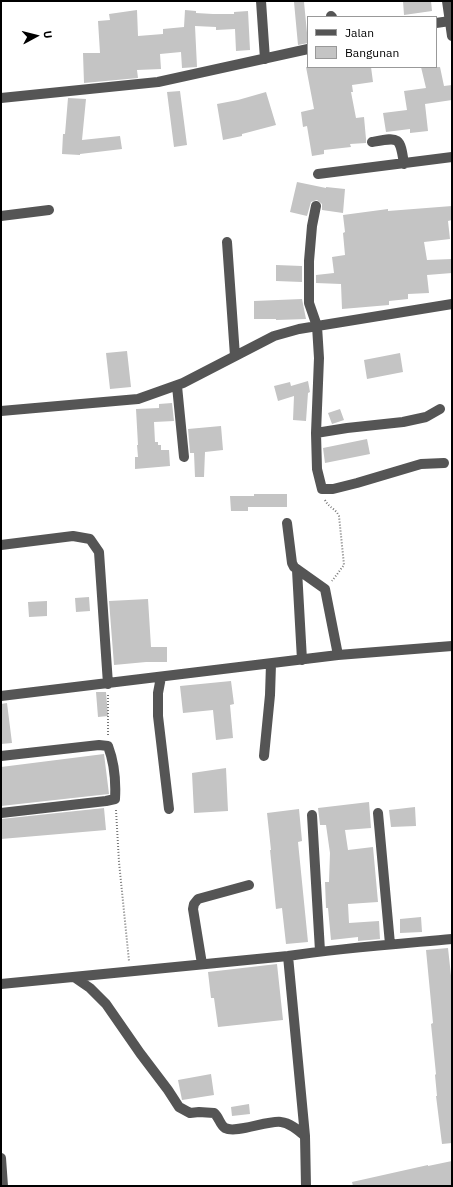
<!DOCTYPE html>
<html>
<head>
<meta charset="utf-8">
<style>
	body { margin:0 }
	#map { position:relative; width:453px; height:1187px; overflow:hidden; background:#fff; font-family:"IBM Plex Sans",sans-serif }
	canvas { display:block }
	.frame { position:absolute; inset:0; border:2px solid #000; pointer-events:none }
	.legend { position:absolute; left:307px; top:16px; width:130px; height:52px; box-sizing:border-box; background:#fff; border:1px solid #999; margin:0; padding:5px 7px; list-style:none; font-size:12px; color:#000 }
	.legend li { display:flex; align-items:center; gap:8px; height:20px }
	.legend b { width:20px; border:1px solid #999 }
	.north { position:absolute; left:16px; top:16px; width:40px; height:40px; -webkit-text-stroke:3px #fff; paint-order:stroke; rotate:83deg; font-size:11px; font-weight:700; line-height:16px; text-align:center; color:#000 }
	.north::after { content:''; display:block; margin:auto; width:14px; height:18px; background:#000; clip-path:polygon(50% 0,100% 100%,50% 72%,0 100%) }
</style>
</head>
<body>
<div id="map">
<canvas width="453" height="1187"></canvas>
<div class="frame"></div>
<ul class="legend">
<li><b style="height:5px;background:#555"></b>Jalan</li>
<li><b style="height:11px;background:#c4c4c4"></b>Bangunan</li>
</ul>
<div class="north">U</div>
</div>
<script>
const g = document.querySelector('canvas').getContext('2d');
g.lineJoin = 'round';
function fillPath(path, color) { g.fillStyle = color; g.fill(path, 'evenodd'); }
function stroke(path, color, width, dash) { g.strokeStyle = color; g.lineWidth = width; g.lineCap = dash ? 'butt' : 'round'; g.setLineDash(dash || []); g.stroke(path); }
const building = new Path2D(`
	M 403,1 L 431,1 L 432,11 L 404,15 Z
	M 294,2 L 304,2 L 308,43 L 298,45 Z
	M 137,10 L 138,36 L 163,34 L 163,29 L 184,27 L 185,10 L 196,11 L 196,13 L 213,14 L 234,14 L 234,12 L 248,11 L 250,50 L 236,51 L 235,29 L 216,30 L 216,27 L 195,26 L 197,67 L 182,68 L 181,52 L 160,54 L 161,69 L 137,70 L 138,78 L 84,83 L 83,53 L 100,53 L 98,21 L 110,20 L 109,14 Z
	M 306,67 L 371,67 L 373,82 L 352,85 L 353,92 L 351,92 L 356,118 L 364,117 L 366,139 L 366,143 L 350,144 L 351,147 L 324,150 L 324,154 L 312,156 L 307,126 L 303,127 L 301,112 L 314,109 Z
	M 421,67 L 440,67 L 444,86 L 452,85 L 452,100 L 425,104 L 428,131 L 410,133 L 410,129 L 386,132 L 383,113 L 407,110 L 404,91 L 426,88 Z
	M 180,91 L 187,145 L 174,147 L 167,92 Z
	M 266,92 L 276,125 L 242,134 L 242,136 L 223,140 L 217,104 L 238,100 Z
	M 68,98 L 86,99 L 82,140 L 120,136 L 122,149 L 80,154 L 80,155 L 62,154 L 63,134 L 65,134 Z
	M 297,182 L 326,188 L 326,187 L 345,189 L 343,213 L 322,210 L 322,204 L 317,200 L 311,202 L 307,216 L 290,212 Z
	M 452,206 L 452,220 L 448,221 L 450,239 L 424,242 L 427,260 L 452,259 L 452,273 L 427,275 L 429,293 L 408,294 L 408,299 L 389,301 L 389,305 L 342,309 L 341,284 L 316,283 L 316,275 L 334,273 L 332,257 L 345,255 L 343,233 L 345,232 L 343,215 L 388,209 L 388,211 Z
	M 276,265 L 302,266 L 302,282 L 276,281 Z
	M 302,299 L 306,319 L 276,320 L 276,319 L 254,319 L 254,301 Z
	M 127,351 L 131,387 L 110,389 L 106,353 Z
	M 400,353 L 403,372 L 367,379 L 364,360 Z
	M 308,381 L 310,392 L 308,393 L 306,421 L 293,420 L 294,396 L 278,401 L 274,386 L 290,382 L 291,386 Z
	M 172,403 L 174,421 L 154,422 L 155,442 L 158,442 L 158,445 L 161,445 L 161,450 L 169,450 L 170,466 L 135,469 L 135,457 L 138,457 L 137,445 L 138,445 L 136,409 L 159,408 L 159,404 Z
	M 340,409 L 344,420 L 332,424 L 328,413 Z
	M 221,426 L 223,450 L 205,452 L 204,477 L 195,477 L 194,453 L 190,453 L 188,429 Z
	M 367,439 L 370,454 L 325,463 L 323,448 Z
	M 254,494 L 287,494 L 287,507 L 248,507 L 248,511 L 231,511 L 230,496 L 254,496 Z
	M 89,597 L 90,611 L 76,612 L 75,598 Z
	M 148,599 L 151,647 L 167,647 L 167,662 L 146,662 L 114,665 L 109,601 Z
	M 47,601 L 47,616 L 29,617 L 28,602 Z
	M 231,681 L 234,704 L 230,705 L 233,738 L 216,740 L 213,710 L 183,713 L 180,686 Z
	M 96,692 L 106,692 L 108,716 L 98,717 Z
	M 7,703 L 12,743 L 1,744 L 1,704 Z
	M 104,754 L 109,794 L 1,806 L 1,767 Z
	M 226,768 L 228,811 L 194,813 L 192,773 Z
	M 369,802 L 371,828 L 345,830 L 348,850 L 373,847 L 378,902 L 348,904 L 349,923 L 379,921 L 380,939 L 358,941 L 358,937 L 331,940 L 328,908 L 326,908 L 325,882 L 329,882 L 330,853 L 326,825 L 320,825 L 318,808 Z
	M 415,807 L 416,826 L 391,827 L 389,810 Z
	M 104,808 L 106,830 L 1,839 L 1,819 Z
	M 299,809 L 302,841 L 298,842 L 308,942 L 286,944 L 282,908 L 276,909 L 270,850 L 271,850 L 267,813 Z
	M 421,917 L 422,932 L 400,933 L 400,919 Z
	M 448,948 L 452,985 L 452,1143 L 442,1144 L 436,1096 L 437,1096 L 435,1075 L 436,1074 L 431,1024 L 433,1023 L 426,950 Z
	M 277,964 L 283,1020 L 218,1027 L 214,998 L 211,998 L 208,972 Z
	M 211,1074 L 214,1095 L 182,1100 L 178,1080 Z
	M 249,1104 L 250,1114 L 232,1116 L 231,1107 Z
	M 452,1161 L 452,1186 L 353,1186 L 352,1182 L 428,1165 L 428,1166 Z`);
const path = new Path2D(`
	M 325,500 C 328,507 336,509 339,516 L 344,565 L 332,581
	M 108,695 L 108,735
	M 116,810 L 119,862 L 129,961`);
const minor = new Path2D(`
	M 261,1 L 265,59
	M 447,1 L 452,36
	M 331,16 L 332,17
	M 436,23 L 450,21
	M 1,98 L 158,82 L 308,49
	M 372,142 C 399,137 400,136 404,164
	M 318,174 L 452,157
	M 316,206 L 312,226 L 309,261 L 309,303 L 317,326 L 319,358 L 316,433 L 317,469 L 322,489 L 333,489 L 357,483 L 421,464 L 444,463
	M 1,216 L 49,210
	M 227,242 L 235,356
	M 177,386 L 184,457
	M 1,411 L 138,399 L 183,383 L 274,336 L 299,329 L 452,304
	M 316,433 L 347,428 L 403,422 L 426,417 L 440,409
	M 287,523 L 292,563 L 294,567 L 325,589 L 338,655
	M 1,545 L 73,536 L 90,539 L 99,552 L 108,684
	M 297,570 L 302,660
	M 161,677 L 158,693 L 158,716 L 169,809
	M 1,696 L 338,655 L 452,646
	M 1,756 L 99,745 L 108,746 C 114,762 116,782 115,799 L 106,801 L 1,813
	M 264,756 L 270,695 L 271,664
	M 378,813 L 390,944
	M 312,815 L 320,951
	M 288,956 L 305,1136 L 306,1186
	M 202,964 L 193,909 L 194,904 L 198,899 L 249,885
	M 74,977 L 90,988 L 106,1004 L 140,1053 L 168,1090 L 179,1107 L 190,1113 L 199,1112 L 214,1113 C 219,1117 220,1125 225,1128 C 236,1134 268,1120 281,1122 C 290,1123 298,1130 305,1136
	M 1,984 L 288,956 C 342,948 397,944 452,939
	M 1,1158 L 3,1186`);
fillPath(building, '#c4c4c4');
stroke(path, '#777', 2, [1, 2]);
stroke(minor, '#555', 10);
</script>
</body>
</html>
